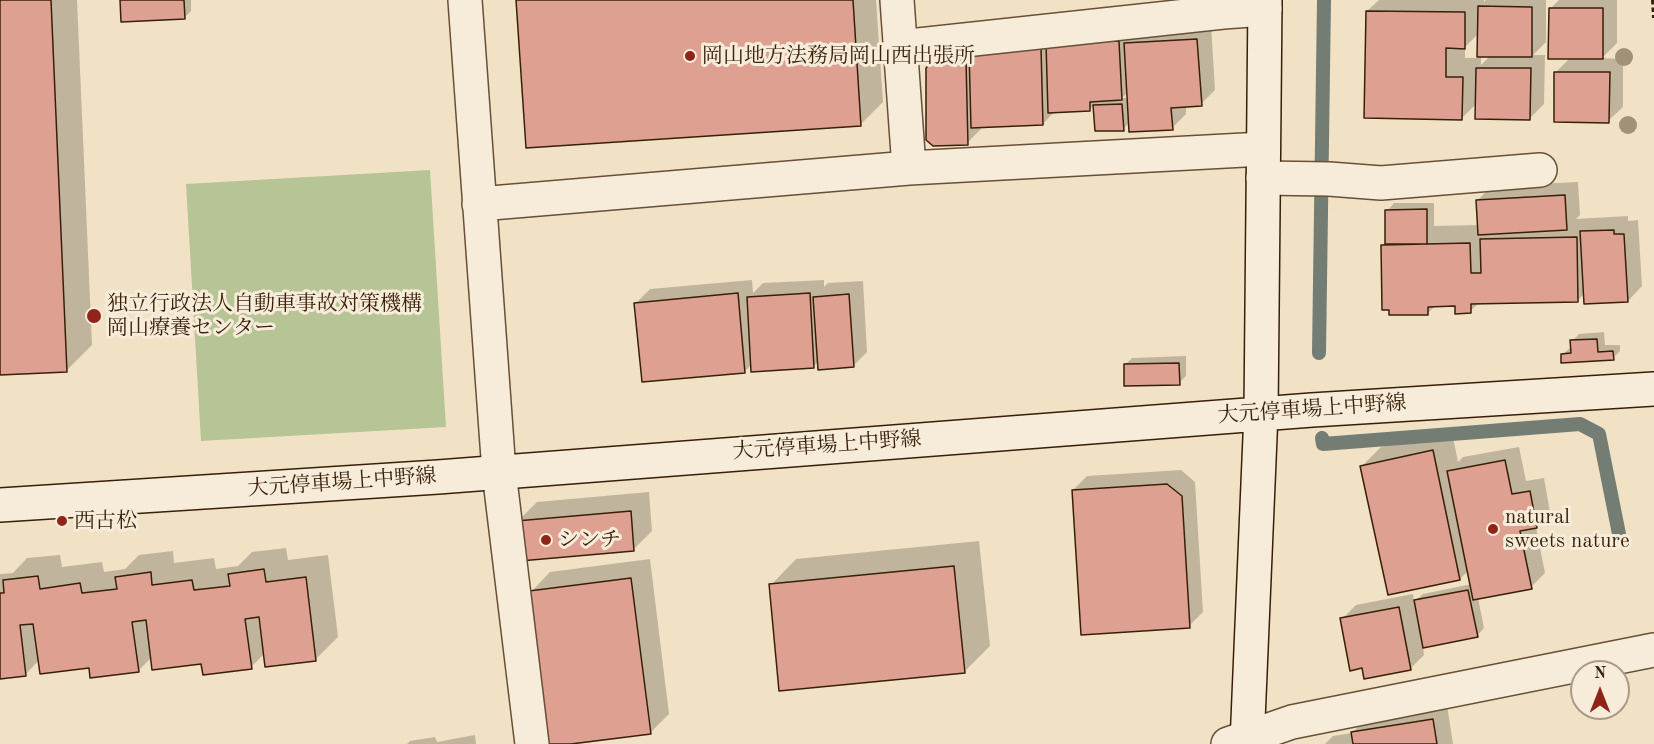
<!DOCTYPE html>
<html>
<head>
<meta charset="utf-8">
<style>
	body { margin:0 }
	#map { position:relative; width:1654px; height:744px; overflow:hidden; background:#f1e2c5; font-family:"Old Standard TT",serif }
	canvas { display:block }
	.north { position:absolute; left:1570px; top:660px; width:60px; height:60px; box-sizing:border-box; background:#f6ecd9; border:2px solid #aa9a85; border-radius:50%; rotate:0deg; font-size:16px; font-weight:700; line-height:24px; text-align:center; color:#381f08 }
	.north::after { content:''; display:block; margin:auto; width:21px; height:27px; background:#8f2418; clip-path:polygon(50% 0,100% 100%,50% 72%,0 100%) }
</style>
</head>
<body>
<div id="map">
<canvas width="1654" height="744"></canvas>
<div class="north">N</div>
</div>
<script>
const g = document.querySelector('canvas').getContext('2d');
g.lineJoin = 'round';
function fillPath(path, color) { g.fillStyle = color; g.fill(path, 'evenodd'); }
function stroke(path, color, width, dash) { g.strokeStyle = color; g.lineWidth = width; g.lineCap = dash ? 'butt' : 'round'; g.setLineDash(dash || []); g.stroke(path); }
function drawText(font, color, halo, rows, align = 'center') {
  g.font = font + ' "Old Standard TT","Noto Serif JP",serif'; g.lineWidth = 6; g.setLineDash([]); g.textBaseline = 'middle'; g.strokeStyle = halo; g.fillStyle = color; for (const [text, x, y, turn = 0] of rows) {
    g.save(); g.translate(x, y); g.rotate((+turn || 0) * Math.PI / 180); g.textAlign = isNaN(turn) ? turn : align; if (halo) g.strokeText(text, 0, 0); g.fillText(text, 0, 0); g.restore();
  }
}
const green = new Path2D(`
	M 430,170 L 446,427 L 201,441 L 186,184 Z`);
const shadow = new Path2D(`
	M 0,0 L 77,0 L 92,345 L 66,371 L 0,374 Z
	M 122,0 L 191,0 L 191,11 L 184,18 Z
	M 518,0 L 876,0 L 883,102 L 860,125 Z
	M 1379,0 L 1484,0 L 1484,2 L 1486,0 L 1546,0 L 1546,42 L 1533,55 L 1545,55 L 1544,104 L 1530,118 L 1477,103 L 1462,118 L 1367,11 ZM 1479,33 L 1479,58 L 1465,58 L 1465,47 ZM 1481,56 L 1490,56 L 1481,65 Z
	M 1559,0 L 1617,0 L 1617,43 L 1602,58 L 1623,59 L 1623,107 L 1608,121 L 1556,72 L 1570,58 L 1550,9 Z
	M 1211,25 L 1215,90 L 1201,104 L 1186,106 L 1186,114 L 1172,128 L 1130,122 L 1123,129 L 1096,130 L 1095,104 L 1089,110 L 1055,111 L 1043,124 L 981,126 L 981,129 L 967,143 L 934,62 L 948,47 ZM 1048,46 L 1048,49 L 983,51 ZM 1128,92 L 1129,98 L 1122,98 Z
	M 1578,182 L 1580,215 L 1576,219 L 1628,216 L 1628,221 L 1638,220 L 1642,286 L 1628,301 L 1585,293 L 1577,301 L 1479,303 L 1470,311 L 1456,304 L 1436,305 L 1428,313 L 1382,246 L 1387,241 L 1387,211 L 1394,203 L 1434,203 L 1434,226 L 1479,225 L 1477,201 L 1491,186 Z
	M 752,280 L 753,293 L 763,283 L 824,280 L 824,287 L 828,283 L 863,281 L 867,352 L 853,366 L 819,361 L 813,367 L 752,364 L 745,371 L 636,303 L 650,289 Z
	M 1604,332 L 1605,345 L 1620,345 L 1620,351 L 1613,358 L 1562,355 L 1570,348 L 1572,347 L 1572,341 L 1579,334 Z
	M 1186,356 L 1186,376 L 1179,383 L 1125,365 L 1132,358 Z
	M 1452,432 L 1458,462 L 1463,457 L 1519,447 L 1526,481 L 1544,478 L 1550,512 L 1536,527 L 1545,573 L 1531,587 L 1478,598 L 1484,628 L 1477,636 L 1423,646 L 1424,655 L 1410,669 L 1364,666 L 1342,619 L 1356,605 L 1413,594 L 1414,602 L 1423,594 L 1472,584 L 1469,570 L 1460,579 L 1362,466 L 1381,447 Z
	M 1181,470 L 1195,482 L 1203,612 L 1189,626 L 1073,490 L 1087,476 Z
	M 649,492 L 652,531 L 633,550 L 518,521 L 537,502 Z
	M 979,541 L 990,646 L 965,671 L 771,585 L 796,559 Z
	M 286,548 L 288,560 L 328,555 L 338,637 L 315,660 L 265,653 L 251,667 L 152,657 L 138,671 L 39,660 L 26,674 L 0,678 L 0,574 L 13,573 L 27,558 L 60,555 L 62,567 L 102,562 L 104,572 L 125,569 L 139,555 L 173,551 L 174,563 L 214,558 L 216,569 L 238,566 L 252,552 Z
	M 650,559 L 669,714 L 650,733 L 549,744 L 531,592 L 550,572 Z
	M 1447,705 L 1453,744 L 1325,744 L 1333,736 L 1352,733 L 1367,718 Z
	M 475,735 L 476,744 L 407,744 L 410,741 L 435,737 L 437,742 Z`);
const stream = new Path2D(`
	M 1319,353 L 1324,0
	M 1322,438 L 1323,444 L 1580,424 L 1599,434 L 1619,534`);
const building = new Path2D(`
	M 0,0 L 51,0 L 67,372 L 0,375 Z
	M 120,0 L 184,0 L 185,19 L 121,22 Z
	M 516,0 L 853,0 L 861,126 L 526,148 Z
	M 1478,6 L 1532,7 L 1532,57 L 1477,57 Z
	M 1549,8 L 1603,8 L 1603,59 L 1548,59 Z
	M 1366,11 L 1465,12 L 1465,49 L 1446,48 L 1446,77 L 1463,77 L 1462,120 L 1364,118 Z
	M 1197,39 L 1202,106 L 1171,108 L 1173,130 L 1129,132 L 1124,43 Z
	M 1119,41 L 1122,100 L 1090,102 L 1090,111 L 1048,113 L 1046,43 Z
	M 1041,47 L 1043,125 L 971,128 L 969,50 Z
	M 966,60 L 968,145 L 933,146 L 926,140 L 926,68 L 933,61 Z
	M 1476,68 L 1531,68 L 1530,120 L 1475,119 Z
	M 1554,72 L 1610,72 L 1609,123 L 1554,122 Z
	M 1122,104 L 1124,131 L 1095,131 L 1093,105 Z
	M 1565,195 L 1567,230 L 1478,235 L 1476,200 Z
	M 1427,209 L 1427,244 L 1385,244 L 1385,210 Z
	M 1614,230 L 1614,234 L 1624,234 L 1628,302 L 1584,304 L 1580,231 Z
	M 1577,237 L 1578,302 L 1471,304 L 1471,313 L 1455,314 L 1455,306 L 1428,307 L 1428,315 L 1389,315 L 1389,310 L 1382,310 L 1381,245 L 1470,243 L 1471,273 L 1481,273 L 1480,239 Z
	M 738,293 L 745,373 L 642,382 L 634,303 Z
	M 810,293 L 814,368 L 751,372 L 747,297 Z
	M 849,294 L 854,367 L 818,370 L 813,297 Z
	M 1597,339 L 1598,352 L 1613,351 L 1614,360 L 1561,363 L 1561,354 L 1571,353 L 1570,340 Z
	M 1179,363 L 1180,385 L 1124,386 L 1124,364 Z
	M 1433,450 L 1460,580 L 1388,595 L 1360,466 Z
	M 1505,460 L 1512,494 L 1530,491 L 1537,528 L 1520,531 L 1532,589 L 1473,600 L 1447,471 Z
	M 1167,484 L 1182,496 L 1190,628 L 1081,635 L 1072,490 Z
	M 631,511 L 634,551 L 520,561 L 516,521 Z
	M 954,566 L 965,673 L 779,691 L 769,584 Z
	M 264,569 L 266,582 L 306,577 L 316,661 L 265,667 L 259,617 L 245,619 L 252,669 L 203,675 L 201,664 L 152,670 L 146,620 L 132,622 L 139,672 L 90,678 L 89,668 L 40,674 L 33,624 L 20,625 L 26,676 L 0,679 L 0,593 L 4,593 L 3,580 L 38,576 L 40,589 L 80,583 L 82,593 L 117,589 L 115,577 L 151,572 L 152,585 L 192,580 L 194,590 L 230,586 L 228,574 Z
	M 631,578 L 651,734 L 571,744 L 548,744 L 529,591 Z
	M 1468,590 L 1478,637 L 1423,648 L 1414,600 Z
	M 1399,607 L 1411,670 L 1364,679 L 1362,668 L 1350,671 L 1340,618 Z
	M 1433,719 L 1437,744 L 1353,744 L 1351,732 Z`);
const path = new Path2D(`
	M 1653,0 L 1654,18`);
const street = new Path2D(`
	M 465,0 L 499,472 L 532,744
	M 897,0 L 909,168
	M 900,47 L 1223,12 L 1265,9
	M 1263,178 L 1329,179 L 1381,183 L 1540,170
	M 479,204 L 909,168 L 1263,149
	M 1228,744 L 1292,722 L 1654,650`);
const secondary = new Path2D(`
	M 0,505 L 438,477 L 1312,410 L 1654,389
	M 1247,744 L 1261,413 L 1265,0`);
const trees = [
	[1624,57],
	[1628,125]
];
const markers = [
	[690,56,6,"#8f2418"],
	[94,316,8,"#8f2418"],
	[62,521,6,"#8f2418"],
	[1493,529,6,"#8f2418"],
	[546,540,6,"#8f2418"]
];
const poiNames = [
	["岡山地方法務局岡山西出張所",702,56],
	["独立行政法人自動車事故対策機構",107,304],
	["岡山療養センター",107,328],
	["natural",1505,517],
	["sweets nature",1505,541],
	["西古松",74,521],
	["シンチ",558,540]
];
const streetNames = [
	["大元停車場上中野線",1312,410,-4],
	["大元停車場上中野線",827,446,-4],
	["大元停車場上中野線",342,483,-4]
];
fillPath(green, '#b7c496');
fillPath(shadow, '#0003');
stroke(stream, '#747d73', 14);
fillPath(building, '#dea091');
stroke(building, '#381f08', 1.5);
stroke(street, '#665037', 36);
stroke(secondary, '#381f08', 36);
stroke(path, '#381f08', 4, [4.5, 3]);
stroke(street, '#f6ecd9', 33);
stroke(secondary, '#f6ecd9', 33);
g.fillStyle = '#a09275';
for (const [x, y] of trees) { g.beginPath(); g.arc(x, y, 9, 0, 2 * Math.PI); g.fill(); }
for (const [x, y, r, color] of markers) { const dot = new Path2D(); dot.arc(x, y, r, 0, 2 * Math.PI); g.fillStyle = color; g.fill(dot); stroke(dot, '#f6ecd9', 2); }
drawText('21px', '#381f08', '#f6ecd9', poiNames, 'left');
drawText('21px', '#381f08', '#f6ecd9', streetNames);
</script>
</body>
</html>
